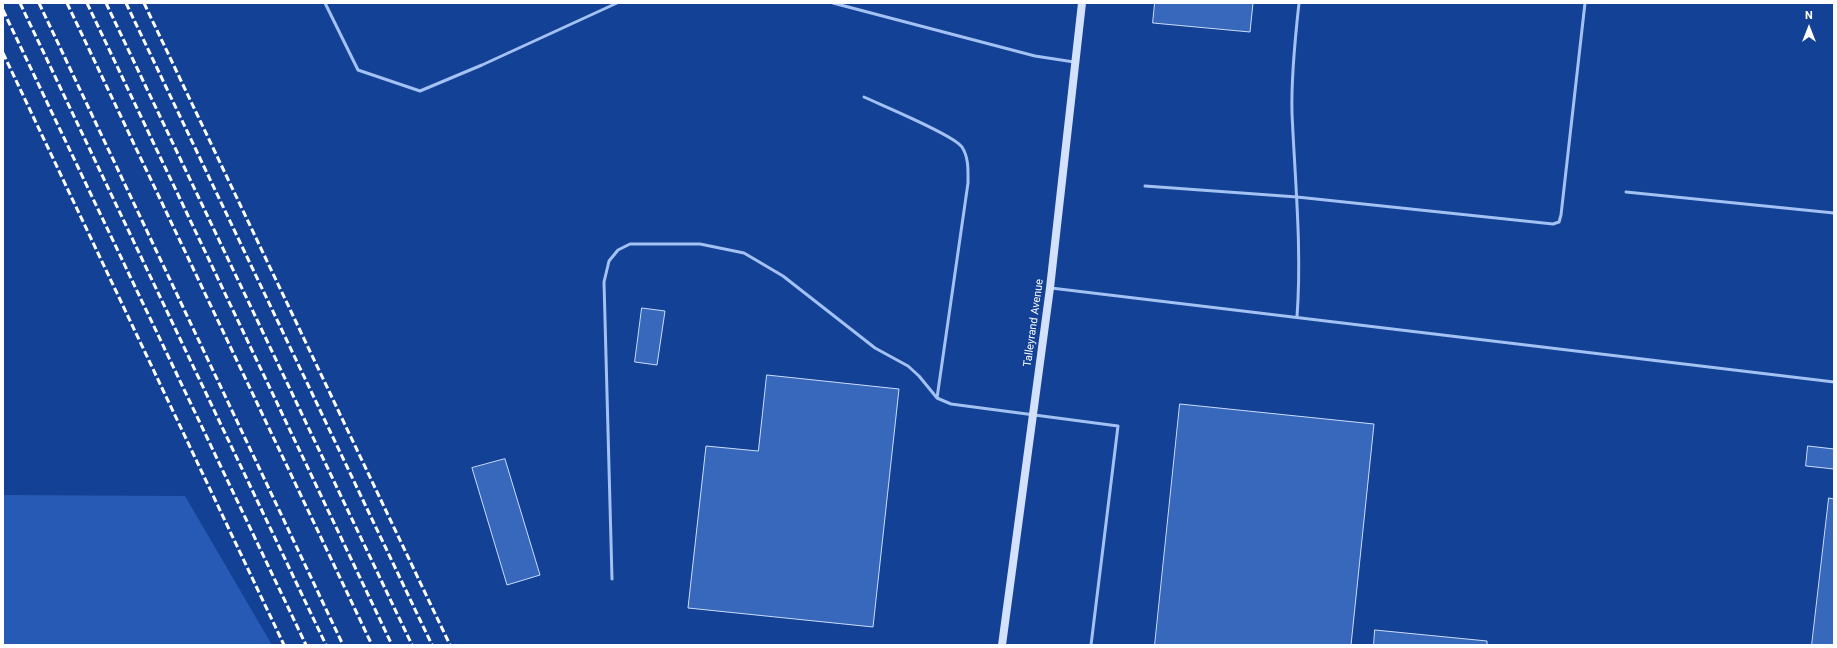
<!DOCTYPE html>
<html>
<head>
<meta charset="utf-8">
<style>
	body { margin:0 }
	#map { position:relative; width:1837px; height:648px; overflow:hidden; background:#134195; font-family:Roboto,sans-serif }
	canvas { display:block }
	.frame { position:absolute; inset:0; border:4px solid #fff; pointer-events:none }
	.north { position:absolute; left:1789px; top:8px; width:40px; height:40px; -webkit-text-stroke:3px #134195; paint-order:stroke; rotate:0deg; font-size:11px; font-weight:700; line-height:16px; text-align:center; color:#fff }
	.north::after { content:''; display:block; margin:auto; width:14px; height:18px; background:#fff; clip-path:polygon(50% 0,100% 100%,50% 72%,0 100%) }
</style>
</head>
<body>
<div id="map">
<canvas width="1837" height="648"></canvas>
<div class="frame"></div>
<div class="north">N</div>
</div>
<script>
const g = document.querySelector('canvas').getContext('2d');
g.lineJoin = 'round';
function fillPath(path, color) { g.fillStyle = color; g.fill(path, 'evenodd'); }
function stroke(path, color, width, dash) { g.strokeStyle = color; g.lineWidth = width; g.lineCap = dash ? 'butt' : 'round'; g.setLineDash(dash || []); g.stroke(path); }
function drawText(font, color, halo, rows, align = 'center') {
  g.font = font + ' Roboto,sans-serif'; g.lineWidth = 3.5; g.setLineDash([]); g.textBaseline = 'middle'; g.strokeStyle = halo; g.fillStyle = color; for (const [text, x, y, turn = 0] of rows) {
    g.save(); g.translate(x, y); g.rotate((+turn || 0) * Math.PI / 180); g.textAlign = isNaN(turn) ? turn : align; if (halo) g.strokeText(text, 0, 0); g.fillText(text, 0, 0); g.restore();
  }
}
const green = new Path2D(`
	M 3,495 L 185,496 L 272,645 L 3,645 Z`);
const building = new Path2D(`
	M 1155,3 L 1253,3 L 1250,32 L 1153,23 Z
	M 642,308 L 665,311 L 657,365 L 635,362 Z
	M 767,375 L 899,389 L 873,627 L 688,608 L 706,446 L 758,451 Z
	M 1180,404 L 1374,424 L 1351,645 L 1155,645 Z
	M 1808,446 L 1834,449 L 1834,469 L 1806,466 Z
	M 505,459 L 540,575 L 507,585 L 472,468 Z
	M 1829,498 L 1834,499 L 1834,645 L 1812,645 Z
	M 1375,630 L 1487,641 L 1487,645 L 1374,645 Z`);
const lane = new Path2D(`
	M 325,3 L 358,70 L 420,91 L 482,65 L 617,3
	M 833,3 L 1035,56 L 1074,62
	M 864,97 C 881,105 954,135 962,147 C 969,158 968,171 968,183 L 937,398
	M 1145,186 L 1297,197 L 1553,224 L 1559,222 L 1561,215 L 1585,3
	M 1626,192 L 1834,213
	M 1051,288 L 1834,382
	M 1297,317 C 1302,249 1295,181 1292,113 C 1291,77 1295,39 1299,3
	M 612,579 L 604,282 L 609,261 L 618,250 L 630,244 L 700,244 L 744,253 L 783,276 L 875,348 L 908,366 L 919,376 L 937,398 L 951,404 L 1118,426 L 1091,645`);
const secondary = new Path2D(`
	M 1002,645 L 1050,288 L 1082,3`);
const rail = new Path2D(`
	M 20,3 L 326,645
	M 39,3 L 343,645
	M 67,3 L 372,645
	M 87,3 L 392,645
	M 106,3 L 412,645
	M 126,3 L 432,645
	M 144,3 L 450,645
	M 3,10 L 306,645
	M 3,53 L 284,645`);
const streetNames = [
	["Talleyrand Avenue",1034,323,-82]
];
fillPath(green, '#265ab4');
fillPath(building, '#3768bc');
stroke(building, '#cbddfd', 1);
stroke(lane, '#a3c1f2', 3);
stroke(secondary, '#d3e1fc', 8);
stroke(rail, '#fff', 3, [7, 3]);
drawText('11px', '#fff', '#134195', streetNames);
</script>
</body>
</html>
